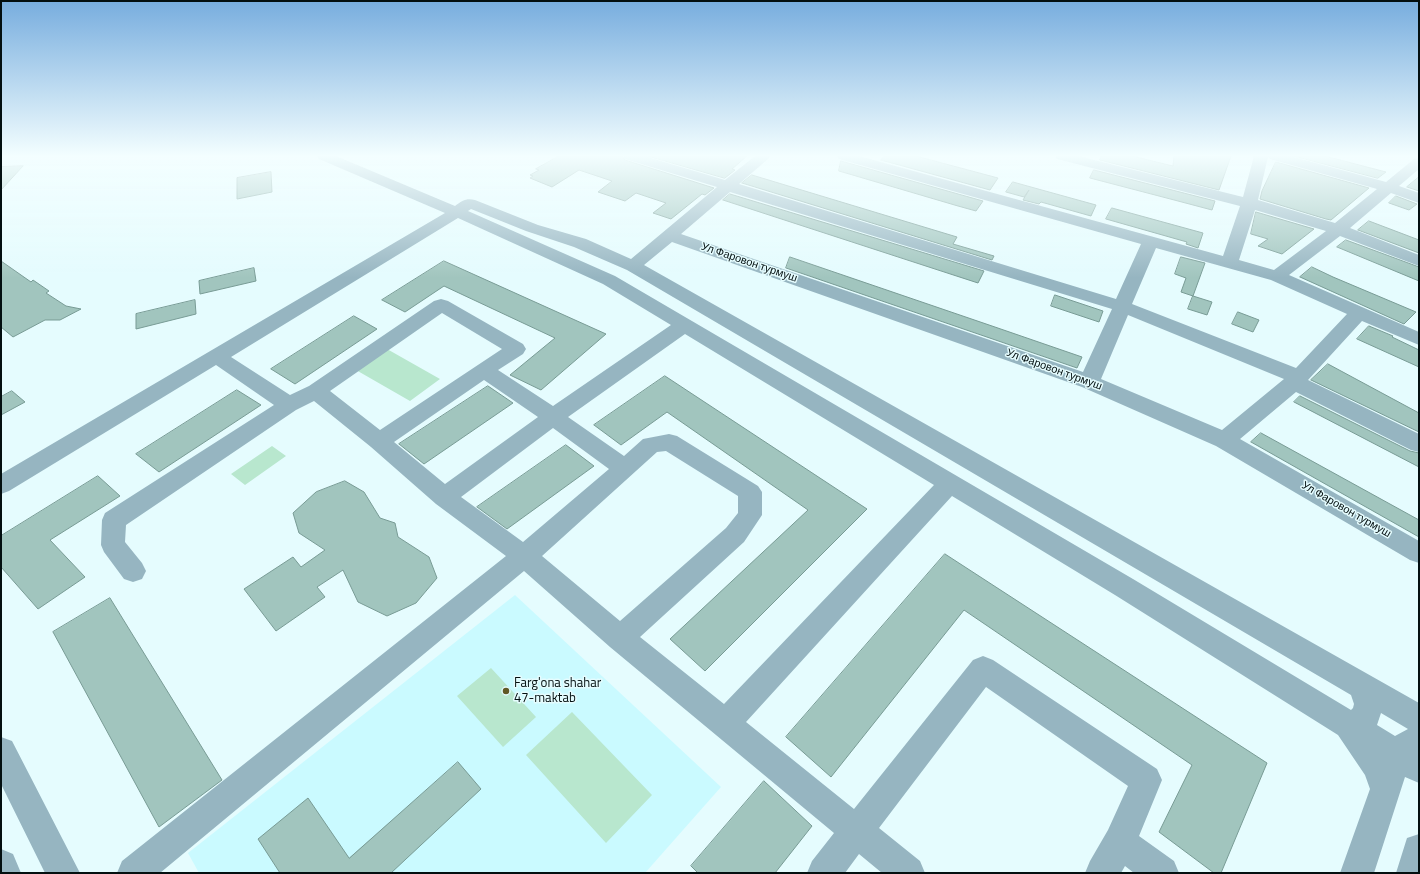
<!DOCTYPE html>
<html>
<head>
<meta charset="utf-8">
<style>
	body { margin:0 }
	#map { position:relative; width:1420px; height:874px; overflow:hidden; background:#e5fcfe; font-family:"Titillium Web",sans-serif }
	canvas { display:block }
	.frame { position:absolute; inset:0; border:2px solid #030f10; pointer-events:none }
</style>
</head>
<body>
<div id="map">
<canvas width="1420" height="874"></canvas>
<div class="frame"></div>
</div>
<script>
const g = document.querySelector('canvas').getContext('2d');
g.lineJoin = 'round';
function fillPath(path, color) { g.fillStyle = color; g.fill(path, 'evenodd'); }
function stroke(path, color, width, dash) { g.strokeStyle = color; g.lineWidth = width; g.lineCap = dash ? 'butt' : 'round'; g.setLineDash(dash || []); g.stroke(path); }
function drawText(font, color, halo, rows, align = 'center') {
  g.font = font + ' "Titillium Web",sans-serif'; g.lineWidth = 3; g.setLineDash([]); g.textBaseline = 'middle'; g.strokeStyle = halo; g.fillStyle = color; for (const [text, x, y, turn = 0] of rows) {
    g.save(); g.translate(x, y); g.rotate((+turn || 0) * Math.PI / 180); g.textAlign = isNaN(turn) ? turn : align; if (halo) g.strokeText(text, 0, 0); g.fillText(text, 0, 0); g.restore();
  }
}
const built = new Path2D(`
	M 515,595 L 721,787 L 645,873 L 199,873 L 188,853 Z`);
const green = new Path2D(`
	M 387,349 L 440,379 L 410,401 L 356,370 Z
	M 272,446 L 286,456 L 245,485 L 231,474 Z
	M 491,668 L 536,717 L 503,747 L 457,696 Z
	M 572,712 L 652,795 L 606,843 L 526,755 Z`);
const building = new Path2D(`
	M 559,156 L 622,156 L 625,160 L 714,188 L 705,195 L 702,194 L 671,219 L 653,213 L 666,203 L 636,193 L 625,201 L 598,192 L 612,181 L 579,170 L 552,187 L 530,178 L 533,176 L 530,175 L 539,170 L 536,169 Z
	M 648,156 L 747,156 L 732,169 L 735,170 L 725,178 Z
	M 885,156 L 916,156 L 998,178 L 990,190 L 881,160 Z
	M 1102,156 L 1132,156 L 1173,166 L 1174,156 L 1231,156 L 1219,190 L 1100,160 Z
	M 1294,156 L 1325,156 L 1386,172 L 1378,178 Z
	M 841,161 L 983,201 L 976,211 L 958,206 L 839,171 Z
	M 1276,162 L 1369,188 L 1331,220 L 1326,219 L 1260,199 L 1262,191 Z
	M 23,166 L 1,190 L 1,167 Z
	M 1094,170 L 1215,201 L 1212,210 L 1178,201 L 1090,178 Z
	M 271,172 L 272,192 L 237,199 L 237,178 Z
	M 752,175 L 957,237 L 953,244 L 994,256 L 992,260 L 742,183 Z
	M 1419,177 L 1419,191 L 1407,187 Z
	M 1013,182 L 1031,187 L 1096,205 L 1091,216 L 1041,202 L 1039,204 L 1023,200 L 1029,190 L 1024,197 L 1006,192 Z
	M 730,194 L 984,271 L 978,283 L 723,200 Z
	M 1396,196 L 1417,204 L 1409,210 L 1389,203 Z
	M 1112,208 L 1203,233 L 1198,248 L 1186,244 L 1187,242 L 1106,219 Z
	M 1256,212 L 1314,229 L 1282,254 L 1258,246 L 1268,239 L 1251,234 Z
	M 1369,221 L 1419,240 L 1419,253 L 1358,230 Z
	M 1346,240 L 1419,267 L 1419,281 L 1337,247 Z
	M 790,257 L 992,326 L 1082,357 L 1077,368 L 786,268 Z
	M 1181,257 L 1205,263 L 1193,296 L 1181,292 L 1186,278 L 1175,274 Z
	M 1,261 L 31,282 L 33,280 L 49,291 L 46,293 L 66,306 L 81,309 L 60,320 L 45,320 L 13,337 L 1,327 Z
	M 444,261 L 606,334 L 541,390 L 510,375 L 555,338 L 444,286 L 405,312 L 382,300 Z
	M 1312,267 L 1333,277 L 1416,312 L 1404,324 L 1300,277 Z
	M 254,268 L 256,281 L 200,294 L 199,281 Z
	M 1055,295 L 1103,311 L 1099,322 L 1051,306 Z
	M 1193,296 L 1212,302 L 1207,315 L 1188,309 Z
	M 195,300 L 196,314 L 136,329 L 136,314 Z
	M 1238,312 L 1259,320 L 1253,332 L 1232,324 Z
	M 354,316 L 377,329 L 295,384 L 271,369 Z
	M 1369,326 L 1393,336 L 1392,337 L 1419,350 L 1419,367 L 1357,339 Z
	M 1328,364 L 1419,413 L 1419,432 L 1311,380 Z
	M 665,376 L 867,509 L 705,671 L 670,639 L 808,510 L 667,412 L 621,445 L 594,425 Z
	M 488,386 L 513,403 L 424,464 L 399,444 Z
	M 237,390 L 261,405 L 159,472 L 136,454 Z
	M 12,391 L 25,402 L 1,415 L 1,397 Z
	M 1300,396 L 1410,451 L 1419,453 L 1419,467 L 1294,402 Z
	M 1261,433 L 1419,520 L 1419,537 L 1251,442 Z
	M 566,445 L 594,466 L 507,529 L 477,507 Z
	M 98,476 L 120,496 L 50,540 L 85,577 L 38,609 L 1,567 L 1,536 Z
	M 345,481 L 364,492 L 380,518 L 395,523 L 398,537 L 429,557 L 437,578 L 416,603 L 387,616 L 358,602 L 343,570 L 317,587 L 325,597 L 276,631 L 244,589 L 293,557 L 301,567 L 325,550 L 299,533 L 293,513 L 316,492 Z
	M 945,554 L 1267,763 L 1221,873 L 1214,873 L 1159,832 L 1192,765 L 964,610 L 831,777 L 786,737 Z
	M 110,598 L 222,780 L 159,827 L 53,632 Z
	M 458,762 L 481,789 L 391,873 L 280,873 L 258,839 L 308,798 L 349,858 Z
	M 764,781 L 812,826 L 775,873 L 698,873 L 691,866 Z`);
const minor = new Path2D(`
	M 317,156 L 336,156 L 455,206 C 462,201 466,198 475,200 L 538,225 L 586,239 L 631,259 L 717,187 L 625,159 L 623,156 L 644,156 L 725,180 L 755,156 L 770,156 L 768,159 L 739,184 L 1116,299 L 1141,244 L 839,159 L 837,156 L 859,156 L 1223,256 L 1240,206 L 1057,159 L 1055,156 L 1078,156 L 1243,197 L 1254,156 L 1290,156 L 1386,182 L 1414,159 L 1419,158 L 1419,169 L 1399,186 L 1419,193 L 1419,203 L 1391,193 L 1350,228 L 1419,255 L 1419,266 L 1340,236 L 1289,275 L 1419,332 L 1419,345 L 1362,321 L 1308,380 L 1419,434 L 1419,452 L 1411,450 L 1296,392 L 1240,439 L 1419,541 L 1419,563 L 1410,560 L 1216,446 L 1082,387 L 672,242 L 644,265 L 1419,703 L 1419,783 L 1405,777 L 1374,873 L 1340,873 L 1370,789 L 1365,775 L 1338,735 L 1115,595 L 952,496 L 746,722 L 854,809 L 973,660 L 983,656 L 993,660 L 1157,769 L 1162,780 L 1139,836 L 1174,861 L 1179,873 L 1134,873 L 1125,866 L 1121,873 L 1085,873 L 1090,861 L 1108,830 L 1128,786 L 986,687 L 879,828 L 920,861 L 925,873 L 882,873 L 859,854 L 845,873 L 807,873 L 812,861 L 834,833 L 610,647 L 524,571 L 160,873 L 117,873 L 122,861 L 506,556 L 436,504 L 371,447 L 314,401 L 296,410 L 126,525 L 125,542 L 142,563 L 146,571 L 142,579 L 133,582 L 124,579 L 104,552 L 101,545 L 102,520 L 105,513 L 274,405 L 216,365 L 9,491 L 1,494 L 1,474 L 445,213 L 319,159 ZM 1268,157 L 1270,159 L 1377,189 L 1335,223 L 1258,200 ZM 730,192 L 1112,309 L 1083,372 L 681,234 ZM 471,209 L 526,231 L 574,247 L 627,270 L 1351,695 L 1354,704 L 1353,708 L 1351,710 L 1133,579 L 615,276 L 468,211 ZM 1255,210 L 1326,231 L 1274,270 L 1239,260 ZM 458,218 L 603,284 L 671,325 L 553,406 L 498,370 L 523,354 L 526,349 L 523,344 L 448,301 L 441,299 L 434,301 L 309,386 L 290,395 L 231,357 ZM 1156,248 L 1271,280 L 1347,314 L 1296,368 L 1132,304 ZM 442,313 L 502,349 L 380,430 L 330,391 ZM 1128,315 L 1284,379 L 1222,430 L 1101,379 ZM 685,334 L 934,485 L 724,704 L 640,637 L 744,542 L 762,515 L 762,492 L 758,486 L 677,436 L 669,434 L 643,439 L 624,456 L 568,417 ZM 484,380 L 538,417 L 445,484 L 394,442 ZM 553,428 L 609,469 L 523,542 L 461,497 ZM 666,451 L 738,496 L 738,513 L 726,528 L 620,621 L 542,556 L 657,452 ZM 1381,713 L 1408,729 L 1395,736 L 1377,725 Z
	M 1,737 L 12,741 L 80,873 L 45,873 L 1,784 Z
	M 1419,834 L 1419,873 L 1396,873 L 1407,838 Z
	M 1,849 L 13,854 L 21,873 L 1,873 Z`);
const markers = [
	[506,691,4,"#605824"]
];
const streetNames = [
	["Ул Фаровон турмуш",749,263,19],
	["Ул Фаровон турмуш",1054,370,20],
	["Ул Фаровон турмуш",1346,510,30]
];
const nearPoinames = [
	["Farg'ona shahar",514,684],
	["47-maktab",514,699]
];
fillPath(built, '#cafaff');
fillPath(green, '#b8e7ce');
fillPath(building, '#a1c5be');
stroke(building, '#789b95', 1);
fillPath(minor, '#96b5c1');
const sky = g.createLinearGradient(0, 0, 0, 278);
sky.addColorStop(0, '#77adde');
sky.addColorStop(0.56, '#f3feff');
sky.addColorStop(1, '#f3feff00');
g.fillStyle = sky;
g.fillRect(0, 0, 1420, 278);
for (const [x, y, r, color] of markers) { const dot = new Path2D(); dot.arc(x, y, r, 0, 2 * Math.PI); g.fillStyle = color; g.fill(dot); stroke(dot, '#e5fcfe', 1.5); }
drawText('11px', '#030f10', '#e5fcfe', streetNames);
drawText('13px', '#030f10', '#e5fcfe', nearPoinames, 'left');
</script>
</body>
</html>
